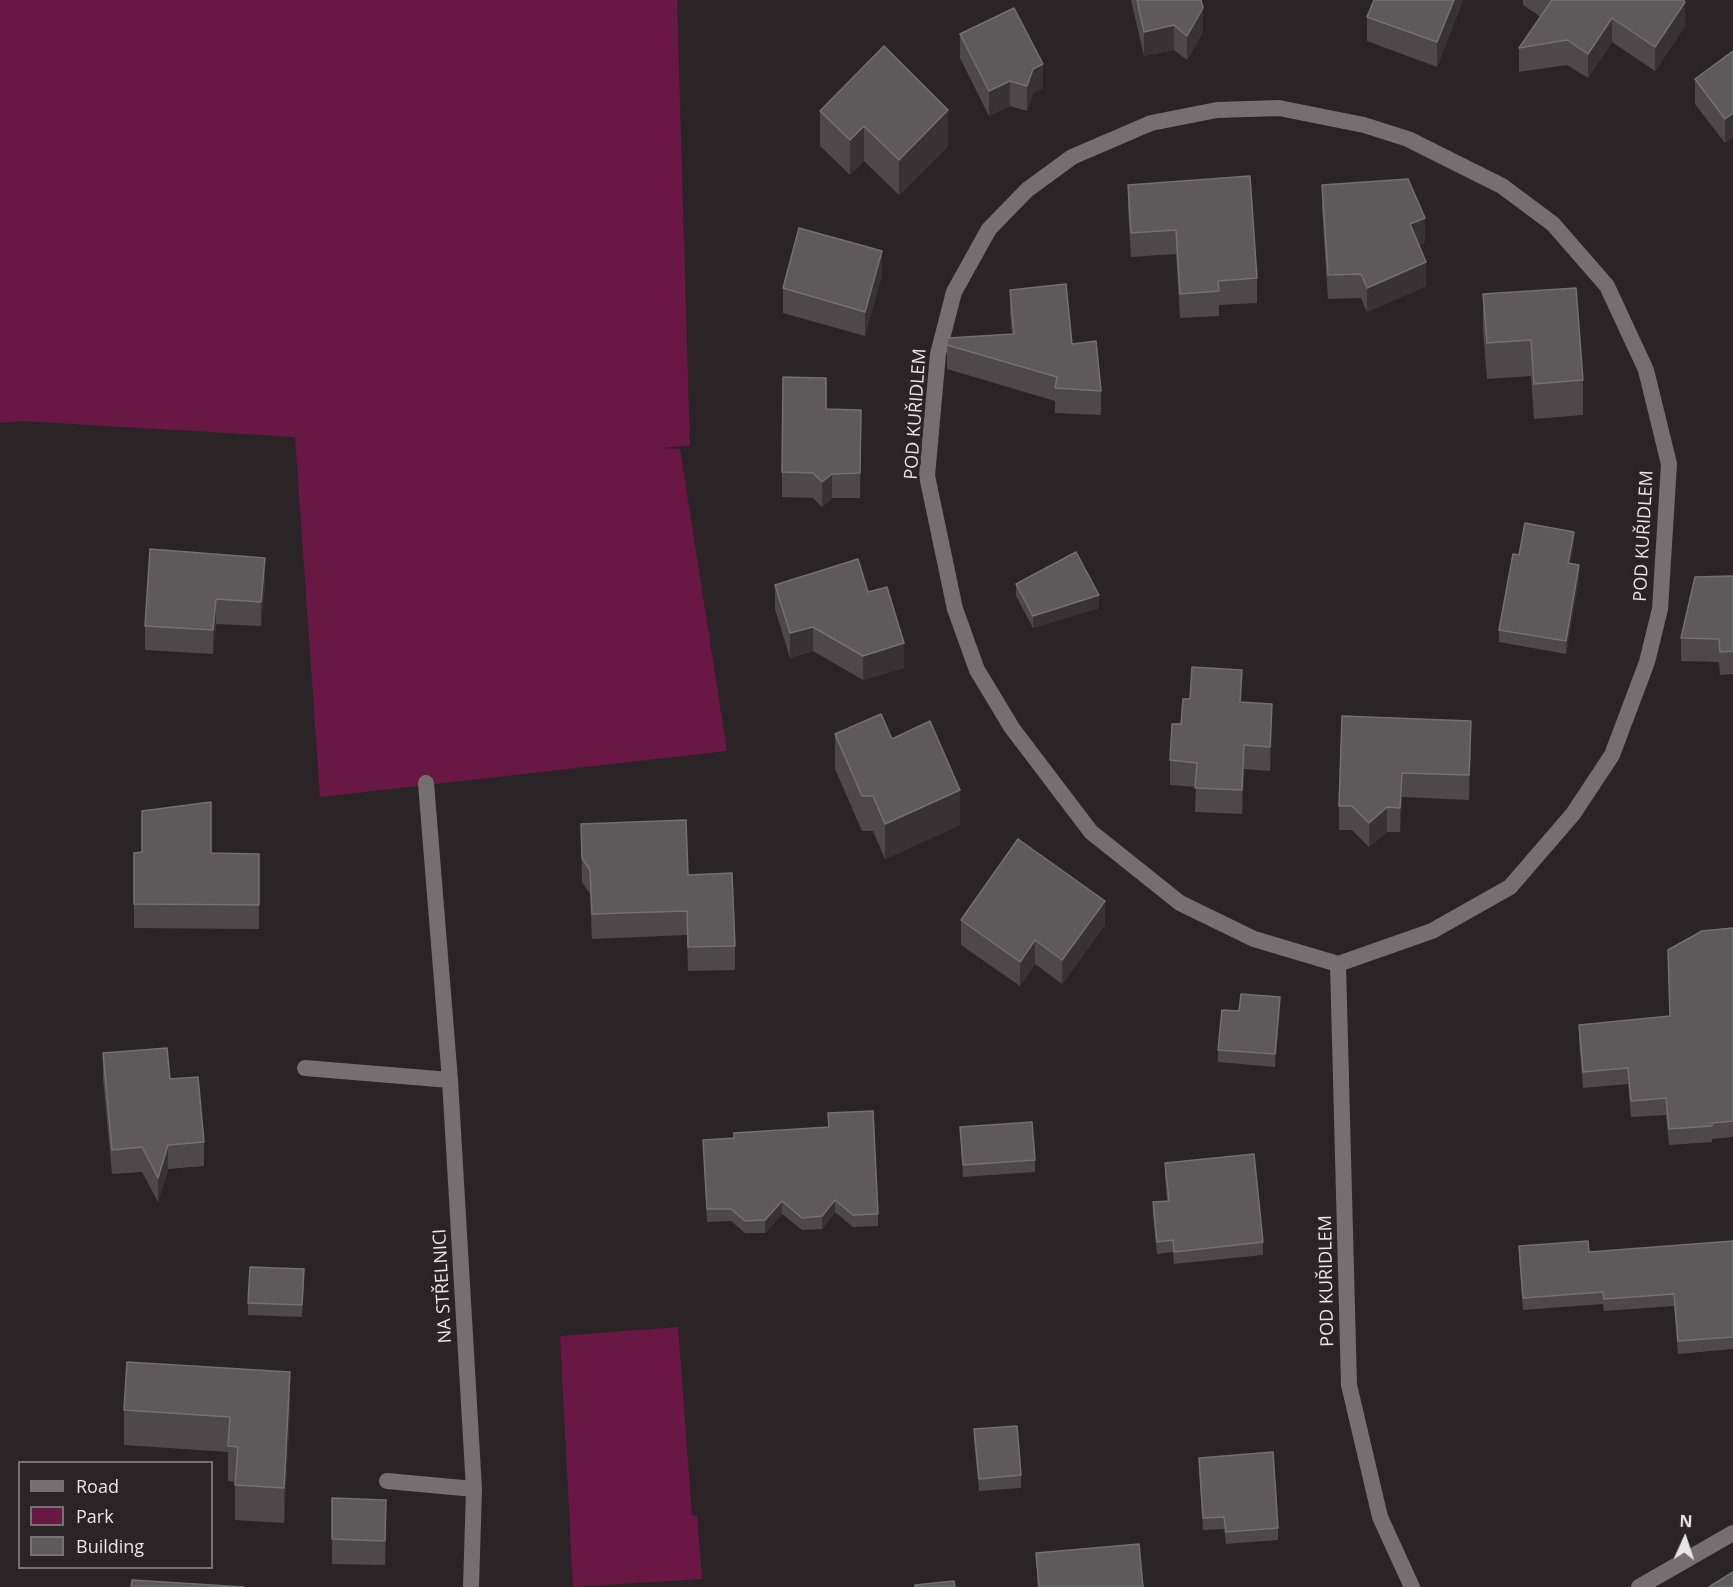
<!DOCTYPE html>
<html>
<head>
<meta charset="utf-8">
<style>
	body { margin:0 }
	#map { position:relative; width:1733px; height:1587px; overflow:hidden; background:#2a2426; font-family:"Open Sans",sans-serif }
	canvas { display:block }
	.legend { position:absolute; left:18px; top:1461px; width:195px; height:108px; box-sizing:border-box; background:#2a2426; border:2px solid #767173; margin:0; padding:8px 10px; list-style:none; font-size:18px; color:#e9e5e6 }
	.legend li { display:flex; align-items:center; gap:12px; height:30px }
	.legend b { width:30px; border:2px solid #767173 }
	.north { position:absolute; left:1655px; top:1509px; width:60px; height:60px; -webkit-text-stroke:4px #2a2426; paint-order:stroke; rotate:3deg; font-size:16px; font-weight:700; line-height:24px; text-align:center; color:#e9e5e6 }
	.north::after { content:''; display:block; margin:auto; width:21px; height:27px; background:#e9e5e6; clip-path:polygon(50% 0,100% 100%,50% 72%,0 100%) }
</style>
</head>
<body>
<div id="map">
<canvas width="1733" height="1587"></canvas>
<ul class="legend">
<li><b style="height:8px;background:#766f72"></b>Road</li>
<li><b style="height:16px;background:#691843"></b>Park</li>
<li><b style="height:16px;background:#5e595b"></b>Building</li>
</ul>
<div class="north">N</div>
</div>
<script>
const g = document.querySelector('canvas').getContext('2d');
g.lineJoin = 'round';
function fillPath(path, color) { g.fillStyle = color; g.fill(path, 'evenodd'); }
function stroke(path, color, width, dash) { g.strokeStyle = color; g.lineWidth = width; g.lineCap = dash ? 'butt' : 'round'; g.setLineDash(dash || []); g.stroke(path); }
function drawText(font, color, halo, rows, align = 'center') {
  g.font = font + ' "Open Sans",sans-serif'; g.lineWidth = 6; g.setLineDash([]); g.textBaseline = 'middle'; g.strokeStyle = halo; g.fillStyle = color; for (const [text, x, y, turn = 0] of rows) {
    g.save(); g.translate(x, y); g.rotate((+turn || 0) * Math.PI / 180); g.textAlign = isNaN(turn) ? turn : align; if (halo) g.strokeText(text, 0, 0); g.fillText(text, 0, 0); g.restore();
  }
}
const green = new Path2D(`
	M 0,0 L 677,0 L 690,445 L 663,448 L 680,449 L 727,751 L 320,797 L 295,437 L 21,421 L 0,423 Z
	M 678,1327 L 692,1515 L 697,1516 L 702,1579 L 573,1587 L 560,1336 Z`);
const minor = new Path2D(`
	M 1279,108 L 1364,125 L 1408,139 L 1502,186 L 1553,224 L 1607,286 L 1646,370 L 1669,464 L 1660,609 L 1647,662 L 1612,755 L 1573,814 L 1510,887 L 1432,931 L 1338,964 L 1254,939 L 1180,903 L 1091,832 L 1012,728 L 977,670 L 955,609 L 927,476 L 938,354 L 954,292 L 989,229 L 1027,190 L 1072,157 L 1151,123 L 1217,110 Z
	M 426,783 L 450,1080 L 474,1489 L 471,1587
	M 1338,964 L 1349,1385 L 1380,1517 L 1412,1587
	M 305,1068 L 450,1080
	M 387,1481 L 474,1489
	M 1639,1587 L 1733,1533`);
const wall = new Path2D(`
	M 1131,0 L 1201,0 L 1203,32 L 1187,60 L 1174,50 L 1144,56 Z
	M 1463,0 L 1437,67 L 1367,41 L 1367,17 Z
	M 1523,0 L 1683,0 L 1685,26 L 1655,71 L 1612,42 L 1588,78 L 1567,65 L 1519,72 L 1519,48 L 1541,17 L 1523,5 Z
	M 960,34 L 1043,88 L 1033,93 L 1027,111 L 1010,106 L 989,116 L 960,58 Z
	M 1733,51 L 1733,137 L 1725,143 L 1695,104 L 1695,79 Z
	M 820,111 L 948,146 L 899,195 L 864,161 L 850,175 L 820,146 Z
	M 1128,185 L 1257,278 L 1257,303 L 1219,305 L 1219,316 L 1180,318 L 1176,254 L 1131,257 L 1128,209 Z
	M 1322,185 L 1425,242 L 1419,245 L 1426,286 L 1367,312 L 1361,298 L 1328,299 L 1322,209 Z
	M 882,275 L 865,336 L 783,313 L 783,288 Z
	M 1010,290 L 1072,344 L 1101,391 L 1101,415 L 1055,413 L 1055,401 L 947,369 L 947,345 L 1012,334 L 1010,314 Z
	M 1483,294 L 1583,380 L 1583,415 L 1534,419 L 1531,376 L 1487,379 L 1483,330 Z
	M 826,409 L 861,434 L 860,498 L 832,498 L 822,507 L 813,498 L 782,497 L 782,472 Z
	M 1574,544 L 1570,564 L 1579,578 L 1566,654 L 1499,642 L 1499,630 L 1519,555 Z
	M 1733,576 L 1733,674 L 1720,675 L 1719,662 L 1681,661 L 1681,638 Z
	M 265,582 L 261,626 L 216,624 L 213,654 L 145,650 L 145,626 Z
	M 1016,584 L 1099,608 L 1033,628 L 1016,596 Z
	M 775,585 L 868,592 L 904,668 L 863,680 L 813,651 L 790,658 L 775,609 Z
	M 1242,694 L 1241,702 L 1272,728 L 1270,771 L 1244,769 L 1242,814 L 1195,812 L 1196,787 L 1170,785 L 1170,760 L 1181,724 L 1190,699 Z
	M 1342,716 L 1471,745 L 1469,800 L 1402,797 L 1400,832 L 1387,832 L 1369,847 L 1352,830 L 1339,830 L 1339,806 Z
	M 835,734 L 892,739 L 960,825 L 885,859 L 873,831 L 862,831 L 835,769 Z
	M 581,824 L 688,875 L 735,946 L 735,970 L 688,971 L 687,935 L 592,939 L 590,894 L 582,882 Z
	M 134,853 L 259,854 L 259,929 L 134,928 Z
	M 961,920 L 1105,925 L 1062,984 L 1035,964 L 1020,986 L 961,945 Z
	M 1733,928 L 1733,1137 L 1712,1139 L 1712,1142 L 1669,1145 L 1666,1115 L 1631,1117 L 1628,1084 L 1583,1088 L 1579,1041 L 1579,1025 L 1669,1017 Z
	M 1280,1009 L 1275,1067 L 1218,1062 L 1218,1050 L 1239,1011 Z
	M 103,1053 L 170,1079 L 204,1142 L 204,1166 L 168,1169 L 158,1202 L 142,1172 L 112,1174 L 103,1078 Z
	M 828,1113 L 878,1214 L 878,1226 L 853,1227 L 835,1212 L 822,1229 L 802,1230 L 782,1214 L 765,1233 L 745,1233 L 731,1221 L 707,1222 L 703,1140 L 734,1138 L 828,1127 Z
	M 960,1127 L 1035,1160 L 1035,1172 L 963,1177 Z
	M 1165,1163 L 1263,1242 L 1263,1255 L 1174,1264 L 1173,1252 L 1157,1254 L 1153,1214 L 1153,1202 L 1167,1201 L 1165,1176 Z
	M 1733,1241 L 1733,1349 L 1678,1354 L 1674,1306 L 1604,1311 L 1603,1304 L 1523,1310 L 1519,1258 L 1519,1246 L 1589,1252 Z
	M 304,1281 L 302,1317 L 248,1315 L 248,1303 Z
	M 290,1407 L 284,1523 L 235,1520 L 235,1482 L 228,1481 L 228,1452 L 124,1445 L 124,1410 Z
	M 974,1429 L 1021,1475 L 1021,1488 L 979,1491 L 974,1441 Z
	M 1199,1458 L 1278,1528 L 1278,1540 L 1226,1544 L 1224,1529 L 1203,1530 L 1199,1470 Z
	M 332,1498 L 386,1525 L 385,1565 L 332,1564 Z
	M 1036,1553 L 1143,1587 L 1038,1587 Z`);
const shadedWall = new Path2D(`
	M 1454,0 L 1463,0 L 1437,67 L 1437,42 Z
	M 1685,2 L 1685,26 L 1655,71 L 1655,47 Z
	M 1203,8 L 1203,32 L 1187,60 L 1187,36 Z
	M 1612,18 L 1612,42 L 1588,78 L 1588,54 Z
	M 1174,25 L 1174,50 L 1144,56 L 1144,32 Z
	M 1043,64 L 1043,88 L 1033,93 L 1027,111 L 1027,86 L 1033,69 Z
	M 1010,81 L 1010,106 L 989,116 L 989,91 Z
	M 948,110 L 948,146 L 899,195 L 899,160 Z
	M 1733,113 L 1733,137 L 1725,143 L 1725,119 Z
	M 864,126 L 864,161 L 850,175 L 850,140 Z
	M 1425,218 L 1425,242 L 1410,248 L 1410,224 Z
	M 882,251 L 882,275 L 865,336 L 865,312 Z
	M 1426,262 L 1426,286 L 1367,312 L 1367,288 Z
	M 832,474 L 832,498 L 822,507 L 822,482 Z
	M 1574,532 L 1574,544 L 1568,576 L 1568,563 Z
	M 265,558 L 265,582 L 261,626 L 261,602 Z
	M 1579,565 L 1579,578 L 1566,654 L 1566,641 Z
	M 1099,595 L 1099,608 L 1033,628 L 1033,616 Z
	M 216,599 L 216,624 L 213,654 L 213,630 Z
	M 813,627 L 813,651 L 790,658 L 790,633 Z
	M 904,643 L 904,668 L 863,680 L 863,656 Z
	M 1242,670 L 1242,694 L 1240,726 L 1240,702 Z
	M 1272,704 L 1272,728 L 1270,771 L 1270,747 Z
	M 1471,721 L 1471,745 L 1469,800 L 1469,775 Z
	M 1244,745 L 1244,769 L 1242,814 L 1242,790 Z
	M 1402,773 L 1402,797 L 1400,832 L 1400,808 Z
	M 960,790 L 960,825 L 885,859 L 885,824 Z
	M 1387,807 L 1387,832 L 1369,847 L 1369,823 Z
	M 1105,901 L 1105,925 L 1062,984 L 1062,960 Z
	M 1035,940 L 1035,964 L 1020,986 L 1020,962 Z
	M 1280,997 L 1280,1009 L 1275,1067 L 1275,1054 Z
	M 168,1145 L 168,1169 L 158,1202 L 158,1178 Z
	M 835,1200 L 835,1212 L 822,1229 L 822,1216 Z
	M 782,1201 L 782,1214 L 765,1233 L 765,1220 Z
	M 304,1269 L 304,1281 L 302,1317 L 302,1305 Z
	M 290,1372 L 290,1407 L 284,1523 L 284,1488 Z
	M 386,1500 L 386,1525 L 385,1565 L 385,1541 Z`);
const building = new Path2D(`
	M 1137,0 L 1201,0 L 1203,8 L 1187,36 L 1174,25 L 1144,32 Z
	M 1374,0 L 1454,0 L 1437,42 L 1367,17 Z
	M 1552,0 L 1683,0 L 1685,2 L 1655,47 L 1612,18 L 1588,54 L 1567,40 L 1519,48 Z
	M 1014,8 L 1043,64 L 1033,69 L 1027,86 L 1010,81 L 989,91 L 960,34 Z
	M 884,46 L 948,110 L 899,160 L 864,126 L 850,140 L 820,111 Z
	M 1733,51 L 1733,113 L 1725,119 L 1695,79 Z
	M 1250,176 L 1257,278 L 1218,281 L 1219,291 L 1180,294 L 1176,230 L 1131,233 L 1128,185 Z
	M 1408,179 L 1425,218 L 1410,224 L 1426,262 L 1367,288 L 1361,274 L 1328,275 L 1322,185 Z
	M 799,228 L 882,251 L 865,312 L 783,288 Z
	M 1066,284 L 1072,344 L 1096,341 L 1101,391 L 1055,388 L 1057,377 L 947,345 L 948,338 L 1014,334 L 1010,290 Z
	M 1576,288 L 1583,380 L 1534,384 L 1531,340 L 1487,343 L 1483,294 Z
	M 783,377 L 826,378 L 826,409 L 861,410 L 860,473 L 832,474 L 822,482 L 813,473 L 782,472 Z
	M 1525,523 L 1574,532 L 1568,563 L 1579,565 L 1566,641 L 1499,630 L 1513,554 L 1519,555 Z
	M 150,549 L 265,558 L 261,602 L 216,599 L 213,630 L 145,626 Z
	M 1076,552 L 1099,595 L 1033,616 L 1016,584 Z
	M 858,559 L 868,592 L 887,587 L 904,643 L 863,656 L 813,627 L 790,633 L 775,585 Z
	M 1733,576 L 1733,651 L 1720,652 L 1719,639 L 1681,638 L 1695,577 Z
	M 1192,667 L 1242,670 L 1240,702 L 1272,704 L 1270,747 L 1244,745 L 1242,790 L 1195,788 L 1197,763 L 1170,760 L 1172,724 L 1181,724 L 1183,699 L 1190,699 Z
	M 881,714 L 892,739 L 930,721 L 960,790 L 885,824 L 873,796 L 862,796 L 835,734 Z
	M 1342,716 L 1471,721 L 1469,775 L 1402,773 L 1400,808 L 1387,807 L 1369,823 L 1352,806 L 1339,806 Z
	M 211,802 L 211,853 L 259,854 L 259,905 L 134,904 L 134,853 L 142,852 L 142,811 Z
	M 686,820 L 688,875 L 732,873 L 735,946 L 688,947 L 687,911 L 592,914 L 590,870 L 582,858 L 581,824 Z
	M 1018,839 L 1105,901 L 1062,960 L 1035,940 L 1020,962 L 961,920 Z
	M 1733,928 L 1733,1121 L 1712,1123 L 1712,1126 L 1669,1129 L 1666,1098 L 1631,1101 L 1628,1068 L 1583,1072 L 1579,1025 L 1670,1016 L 1668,950 L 1702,931 Z
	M 1241,994 L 1280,997 L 1275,1054 L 1218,1050 L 1222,1010 L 1239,1011 Z
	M 167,1048 L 170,1079 L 198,1077 L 204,1142 L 168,1145 L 158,1178 L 142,1147 L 112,1150 L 103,1053 Z
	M 873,1111 L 878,1214 L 853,1215 L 835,1200 L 822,1216 L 802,1218 L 782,1201 L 765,1220 L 745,1221 L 731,1209 L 707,1209 L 703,1140 L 734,1138 L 734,1133 L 829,1127 L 828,1113 Z
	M 1032,1122 L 1035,1160 L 963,1165 L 960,1127 Z
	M 1254,1154 L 1263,1242 L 1174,1252 L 1173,1240 L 1157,1242 L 1153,1202 L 1169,1201 L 1165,1163 Z
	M 1588,1241 L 1589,1252 L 1733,1241 L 1733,1337 L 1678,1341 L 1674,1294 L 1604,1299 L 1603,1292 L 1523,1298 L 1519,1246 Z
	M 250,1267 L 304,1269 L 302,1305 L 248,1303 Z
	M 127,1362 L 290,1372 L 284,1488 L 235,1485 L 238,1447 L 228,1446 L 230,1417 L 124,1410 Z
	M 1017,1426 L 1021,1475 L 979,1479 L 974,1429 Z
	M 1273,1452 L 1278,1528 L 1226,1532 L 1224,1517 L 1203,1518 L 1199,1458 Z
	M 332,1498 L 386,1500 L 385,1541 L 332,1539 Z
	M 1139,1544 L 1143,1587 L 1039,1587 L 1036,1553 Z
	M 1733,1572 L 1733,1587 L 1709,1587 Z
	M 132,1580 L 244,1587 L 131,1587 Z
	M 954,1581 L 955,1587 L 915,1587 L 915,1585 Z`);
const streetNames = [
	["POD KUŘIDLEM",916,414,-86],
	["POD KUŘIDLEM",1644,536,-87],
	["POD KUŘIDLEM",1327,1281,-91],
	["NA STŘELNICI",443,1286,-93]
];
fillPath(green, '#691843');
stroke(minor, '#766f72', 16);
fillPath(wall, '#4e484a');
fillPath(shadedWall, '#383234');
fillPath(building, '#5e595b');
stroke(building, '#746f70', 1.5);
drawText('18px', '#e9e5e6', '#2a2426', streetNames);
</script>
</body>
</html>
